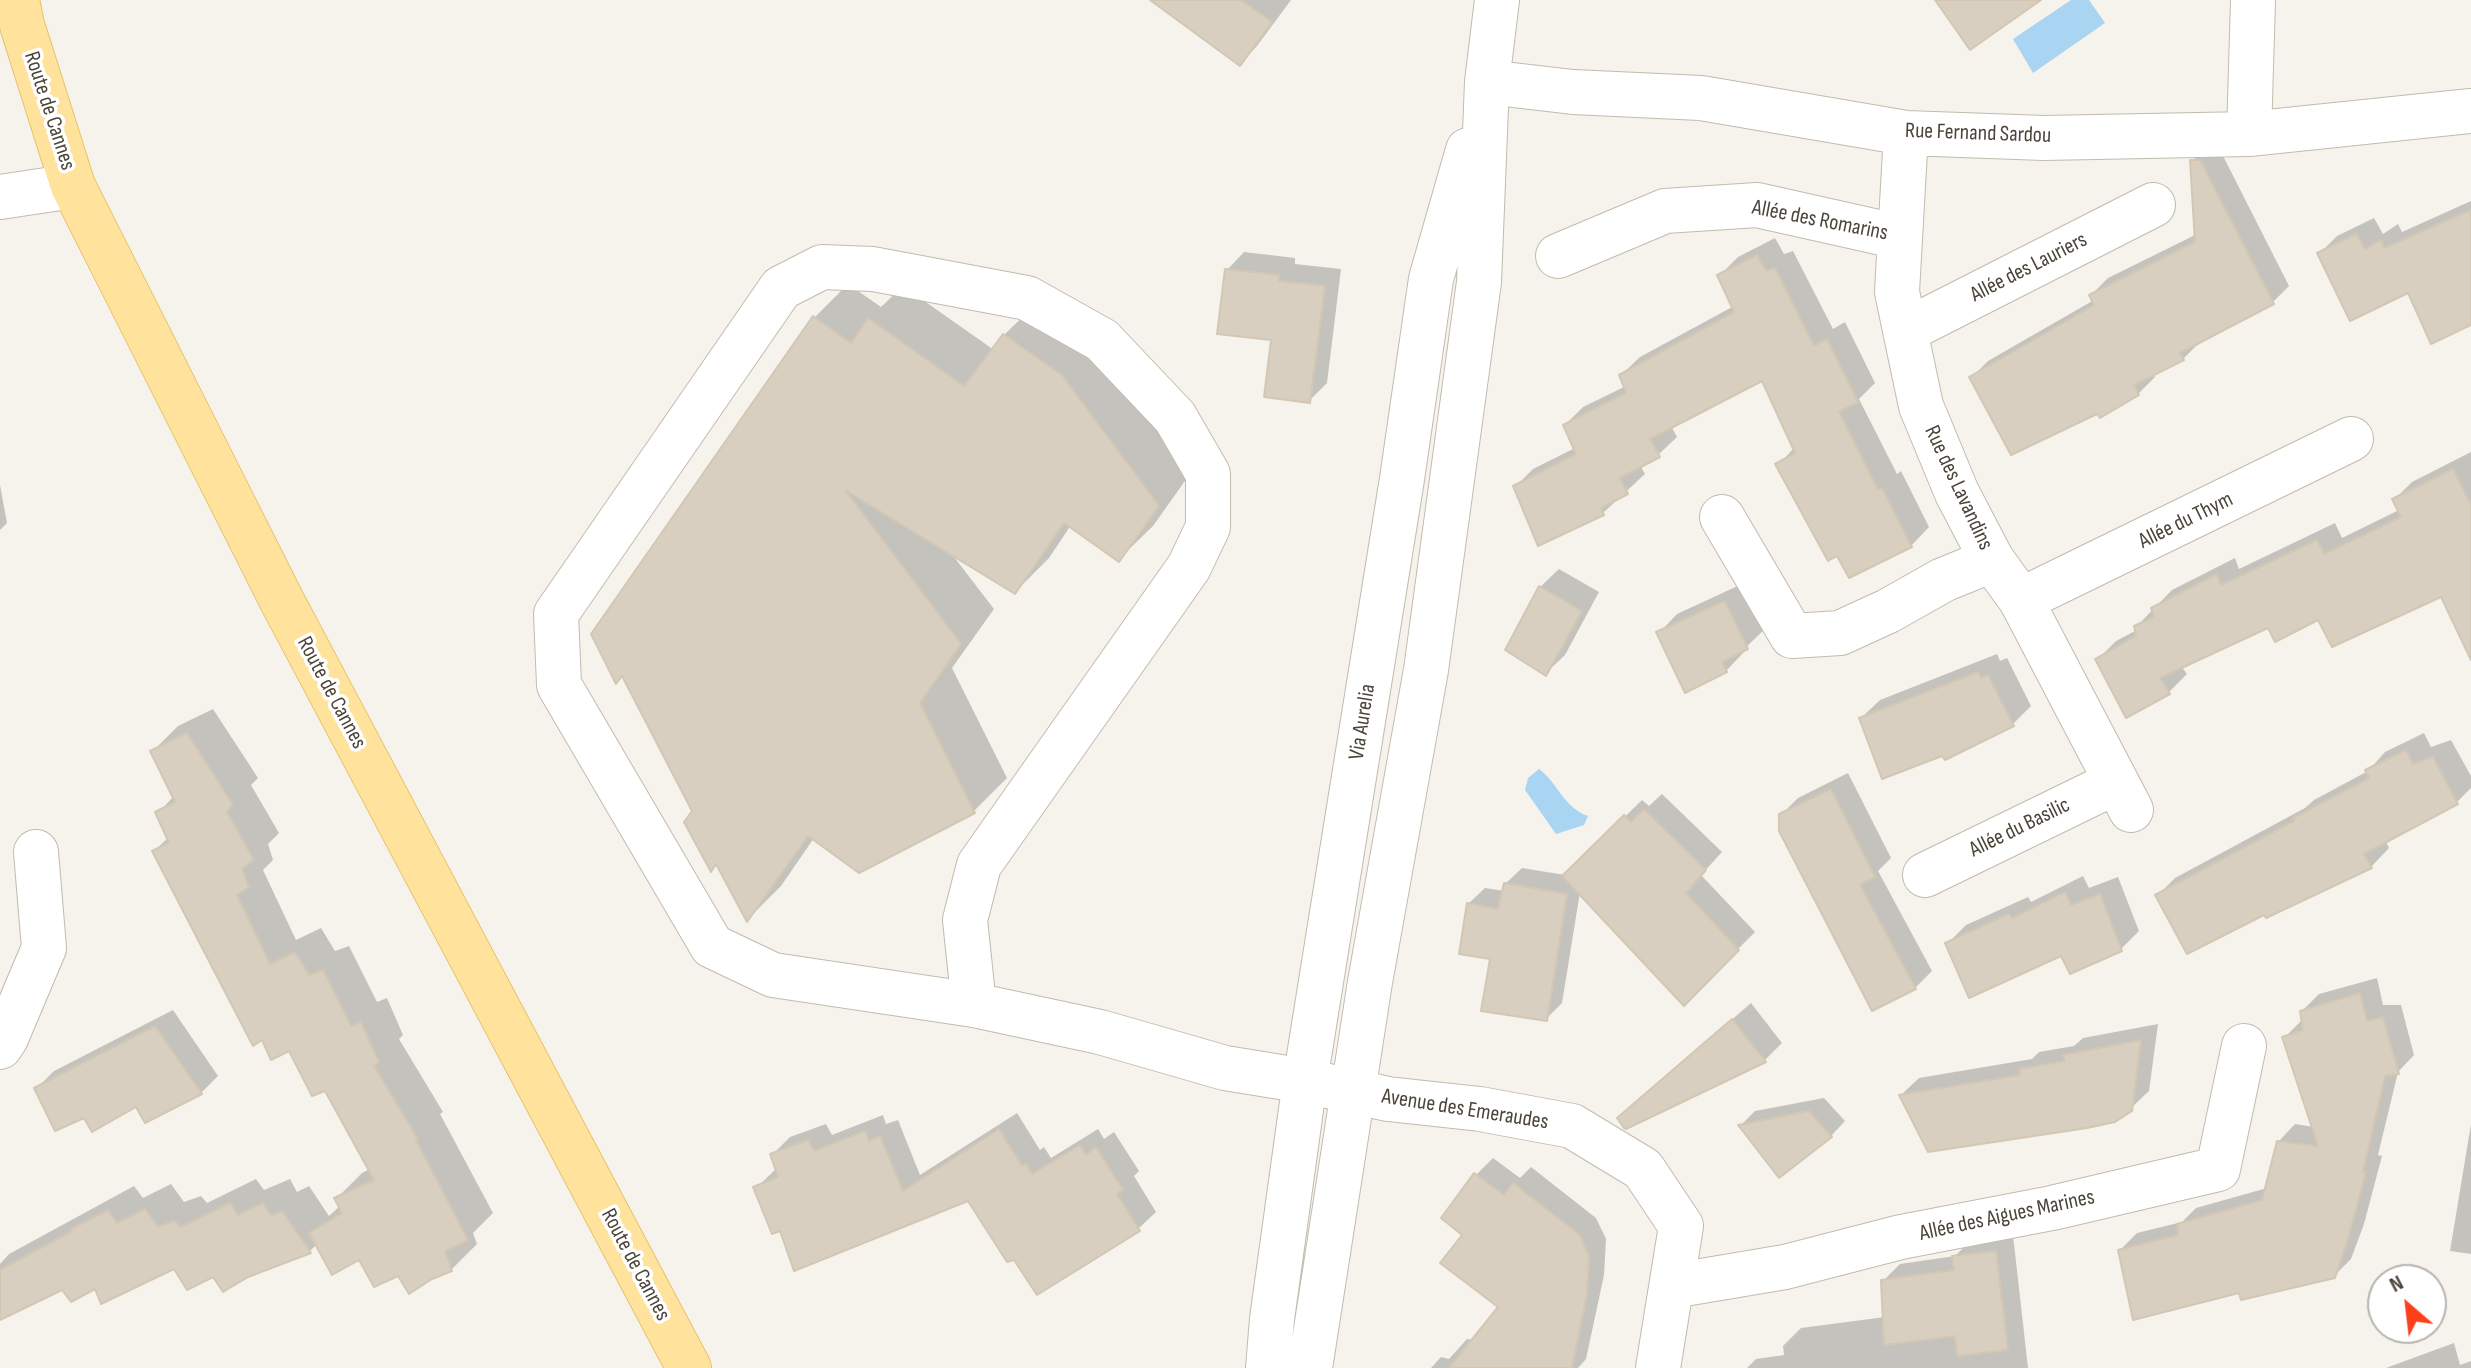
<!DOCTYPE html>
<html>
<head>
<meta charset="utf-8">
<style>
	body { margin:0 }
	#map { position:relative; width:2471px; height:1368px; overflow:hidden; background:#f6f3ec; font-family:"Sofia Sans Condensed",sans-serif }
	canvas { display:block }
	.north { position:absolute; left:2367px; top:1264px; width:80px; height:80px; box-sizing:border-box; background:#fff; border:2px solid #b7b4b0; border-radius:50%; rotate:332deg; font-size:22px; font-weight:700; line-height:32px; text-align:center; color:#4b4439 }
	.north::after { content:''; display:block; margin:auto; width:28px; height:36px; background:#fc3f1d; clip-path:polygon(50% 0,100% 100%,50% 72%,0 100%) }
</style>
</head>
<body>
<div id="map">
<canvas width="2471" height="1368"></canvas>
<div class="north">N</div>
</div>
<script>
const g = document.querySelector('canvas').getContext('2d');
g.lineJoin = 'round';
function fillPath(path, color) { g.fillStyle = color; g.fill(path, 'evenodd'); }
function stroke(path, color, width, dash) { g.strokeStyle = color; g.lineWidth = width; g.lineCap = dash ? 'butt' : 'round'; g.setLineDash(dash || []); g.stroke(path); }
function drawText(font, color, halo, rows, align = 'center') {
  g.font = font + ' "Sofia Sans Condensed",sans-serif'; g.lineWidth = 7; g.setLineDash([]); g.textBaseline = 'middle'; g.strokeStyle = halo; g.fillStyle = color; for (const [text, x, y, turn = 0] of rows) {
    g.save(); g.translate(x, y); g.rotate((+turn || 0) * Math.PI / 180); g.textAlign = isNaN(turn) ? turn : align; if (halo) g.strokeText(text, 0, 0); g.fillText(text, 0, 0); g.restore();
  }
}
const water = new Path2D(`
	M 2071,0 L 2089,0 L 2105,23 L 2033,73 L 2013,39 Z
	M 1539,769 C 1558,783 1563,807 1588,816 L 1584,825 L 1556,834 L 1525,790 L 1528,778 Z`);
const shadow = new Path2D(`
	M 1187,0 L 1291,0 L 1257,46 L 1240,64 Z
	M 2209,144 L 2217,144 L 2289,286 L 2273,302 L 2200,342 L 2183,359 L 2153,374 L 2155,377 L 2138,394 L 2098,411 L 1971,378 L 1988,361 L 2094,300 L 2091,295 L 2108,278 L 2197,234 L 2192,161 Z
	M 2471,201 L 2471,323 L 2409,291 L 2320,253 L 2337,236 L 2374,218 L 2383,234 L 2398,224 L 2402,232 Z
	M 1775,238 L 1784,254 L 1793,251 L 1833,329 L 1845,322 L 1875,383 L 1859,399 L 1897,474 L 1901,471 L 1929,527 L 1911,546 L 1778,465 L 1795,447 L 1763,378 L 1671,426 L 1677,437 L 1658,455 L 1640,465 L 1645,474 L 1603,513 L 1515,487 L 1533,469 L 1575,448 L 1565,425 L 1583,407 L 1626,386 L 1621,375 L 1640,357 L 1734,306 L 1720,275 L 1738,257 Z
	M 1244,252 L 1295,258 L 1295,264 L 1341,269 L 1327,383 L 1309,401 L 1273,338 L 1227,270 Z
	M 848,284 L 881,307 L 903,286 L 994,350 L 1004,335 L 1038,302 L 1096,342 L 1192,471 L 1153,526 L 1119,559 L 1071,525 L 1049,558 L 1015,592 L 951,553 L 994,609 L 952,668 L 1007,778 L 974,811 L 814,838 L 781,886 L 748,919 L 694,811 L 815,317 Z
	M 2471,452 L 2471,636 L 2442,594 L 2269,626 L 2181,666 L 2187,674 L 2169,692 L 2098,659 L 2116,641 L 2137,630 L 2136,627 L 2172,590 L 2235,558 L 2239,569 L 2335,523 L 2342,538 L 2399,510 L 2394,500 L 2412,482 Z
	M 0,485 L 7,523 L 0,530 Z
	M 1559,569 L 1599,592 L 1565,655 L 1546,673 L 1540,587 Z
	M 1744,583 L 1765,629 L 1743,650 L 1744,652 L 1726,671 L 1659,633 L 1677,614 Z
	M 1997,654 L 2000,661 L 2007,658 L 2031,706 L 2013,724 L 1861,718 L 1880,700 Z
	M 213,709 L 258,778 L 251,785 L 279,833 L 268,844 L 273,860 L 263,870 L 296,940 L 321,928 L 335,951 L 349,946 L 377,1002 L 387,998 L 403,1035 L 399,1039 L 443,1112 L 440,1114 L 493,1213 L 473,1233 L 477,1244 L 451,1270 L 399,1274 L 360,1257 L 317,1244 L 310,1251 L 247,1275 L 214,1274 L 175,1266 L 96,1286 L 63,1288 L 0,1307 L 0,1264 L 9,1254 L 134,1186 L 143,1198 L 171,1184 L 184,1202 L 201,1196 L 207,1203 L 256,1179 L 264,1190 L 290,1179 L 297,1192 L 309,1186 L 329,1216 L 340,1206 L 336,1199 L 362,1173 L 370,1169 L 326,1088 L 290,1049 L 154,851 L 169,837 L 158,813 L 174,796 L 152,752 L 178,726 Z
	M 2424,733 L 2431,747 L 2451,740 L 2471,776 L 2471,788 L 2457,802 L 2385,840 L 2389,848 L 2371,867 L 2157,896 L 2175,878 L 2305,808 L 2314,800 L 2368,771 L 2385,752 Z
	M 1848,773 L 1891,858 L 1878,871 L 1932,971 L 1915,988 L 1781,815 L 1798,798 Z
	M 1662,794 L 1722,852 L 1701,875 L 1755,932 L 1684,1003 L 1580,892 L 1562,1003 L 1546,1019 L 1492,957 L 1468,904 L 1485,888 L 1504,891 L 1505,884 L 1522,868 L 1565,875 L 1642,800 L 1649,806 Z
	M 2083,876 L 2089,888 L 2118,877 L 2139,931 L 2121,949 L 2062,953 L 1947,944 L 1966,925 L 2028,897 L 2031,902 Z
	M 2377,978 L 2383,1005 L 2401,1005 L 2414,1055 L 2398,1072 L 2378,1155 L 2382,1156 L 2364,1224 L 2351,1259 L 2334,1276 L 2241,1291 L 2120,1250 L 2137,1233 L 2182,1222 L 2196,1208 L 2267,1188 L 2278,1142 L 2295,1124 L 2314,1127 L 2285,1037 L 2302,1020 L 2302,1011 L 2319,994 Z
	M 1751,1003 L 1782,1043 L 1765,1060 L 1626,1127 L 1638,1101 Z
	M 173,1010 L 218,1076 L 201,1093 L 85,1116 L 37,1088 L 54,1071 Z
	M 2158,1024 L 2149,1091 L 2130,1109 L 1901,1095 L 1919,1078 L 2032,1059 L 2039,1052 L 2074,1046 L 2083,1038 Z
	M 1824,1098 L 1845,1121 L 1831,1136 L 1780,1175 L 1741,1125 L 1755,1111 Z
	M 1017,1113 L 1040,1150 L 1044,1147 L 1051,1158 L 1098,1129 L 1104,1139 L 1114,1132 L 1139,1171 L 1134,1176 L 1156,1212 L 1138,1229 L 1015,1257 L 969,1198 L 781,1228 L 756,1188 L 777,1168 L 772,1155 L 790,1137 L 826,1124 L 832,1135 L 883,1115 L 886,1124 L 898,1120 L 920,1175 Z
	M 2471,1124 L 2471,1254 L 2450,1251 Z
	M 1493,1158 L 1520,1178 L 1531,1167 L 1596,1218 L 1606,1239 L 1604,1275 L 1586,1359 L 1578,1368 L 1431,1368 L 1441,1357 L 1449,1359 L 1467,1339 L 1474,1340 L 1501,1306 L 1465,1234 L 1476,1175 Z
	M 2013,1235 L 2028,1368 L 1747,1368 L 1756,1359 L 1784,1355 L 1783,1346 L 1801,1328 L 1885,1317 L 1883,1281 L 1900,1264 L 1955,1256 L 1972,1239 Z
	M 2454,1343 L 2460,1365 L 2471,1361 L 2471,1368 L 2386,1368 Z`);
const building = new Path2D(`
	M 1150,0 L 1241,0 L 1272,22 L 1240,66 Z
	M 1935,0 L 2041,0 L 1970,50 Z
	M 2190,160 L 2200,160 L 2274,304 L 2180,353 L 2184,360 L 2134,385 L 2139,395 L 2100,418 L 2097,414 L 2011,455 L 1969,377 L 2094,305 L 2089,295 L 2195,242 Z
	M 2471,210 L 2471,325 L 2431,344 L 2408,293 L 2350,321 L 2317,253 L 2356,234 L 2365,249 L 2381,240 L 2384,248 Z
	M 1757,255 L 1766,271 L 1775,268 L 1814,346 L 1827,339 L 1858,402 L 1839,412 L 1878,490 L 1882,488 L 1912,547 L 1849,578 L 1837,556 L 1828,561 L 1775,464 L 1795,453 L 1762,381 L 1650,439 L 1660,457 L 1620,478 L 1628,494 L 1601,508 L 1604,515 L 1538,546 L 1513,486 L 1576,454 L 1563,425 L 1626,393 L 1619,375 L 1734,312 L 1717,275 Z
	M 1225,269 L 1279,275 L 1279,281 L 1325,286 L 1310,403 L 1264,397 L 1271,340 L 1217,334 Z
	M 813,316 L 851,343 L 868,318 L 964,386 L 1003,334 L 1062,375 L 1159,506 L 1119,562 L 1064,523 L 1015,594 L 845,490 L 961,644 L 920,703 L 975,813 L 859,873 L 808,836 L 747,922 L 716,864 L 711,872 L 684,822 L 692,811 L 622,676 L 616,684 L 591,634 Z
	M 2453,469 L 2471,505 L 2471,660 L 2441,597 L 2332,647 L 2318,620 L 2275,642 L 2268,628 L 2160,678 L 2170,694 L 2126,718 L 2095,659 L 2136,636 L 2134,626 L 2154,617 L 2151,608 L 2217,574 L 2221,585 L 2317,540 L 2324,554 L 2401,517 L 2392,499 Z
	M 1539,586 L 1582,611 L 1546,676 L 1505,650 Z
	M 1725,601 L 1748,649 L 1722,662 L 1727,672 L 1685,693 L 1656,632 Z
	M 1978,672 L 1981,678 L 1988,675 L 2014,726 L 1945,760 L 1942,756 L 1882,779 L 1859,718 Z
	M 187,733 L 233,805 L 227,812 L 254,860 L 242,869 L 249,887 L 237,895 L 270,964 L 295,952 L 309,975 L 323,970 L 351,1026 L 361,1022 L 379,1062 L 374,1066 L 418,1139 L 416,1140 L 468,1240 L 445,1251 L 452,1271 L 432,1279 L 409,1294 L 398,1276 L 374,1287 L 359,1260 L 332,1275 L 309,1233 L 342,1213 L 334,1198 L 374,1180 L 325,1091 L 312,1096 L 289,1051 L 271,1060 L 262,1040 L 253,1046 L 152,851 L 169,843 L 155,812 L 175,802 L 150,751 Z
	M 2406,750 L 2413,764 L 2433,757 L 2458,804 L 2364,854 L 2372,868 L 2266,918 L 2264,915 L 2187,954 L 2155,895 L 2294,821 L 2293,818 L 2369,778 L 2365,770 Z
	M 1831,789 L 1875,877 L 1860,885 L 1916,989 L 1872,1011 L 1779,831 L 1779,814 Z
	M 1644,809 L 1706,870 L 1686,893 L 1739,950 L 1684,1006 L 1562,876 L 1624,815 L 1631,822 Z
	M 1504,883 L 1567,894 L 1547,1021 L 1481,1011 L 1490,959 L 1459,954 L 1467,903 L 1498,909 Z
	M 2065,892 L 2071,905 L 2100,894 L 2122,951 L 2070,974 L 2061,956 L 1969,998 L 1945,943 L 2009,914 L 2012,918 Z
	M 2360,993 L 2367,1021 L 2383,1017 L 2399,1074 L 2385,1076 L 2363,1172 L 2366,1172 L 2347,1242 L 2335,1278 L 2241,1300 L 2239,1293 L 2133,1320 L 2118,1250 L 2178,1235 L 2177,1224 L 2262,1200 L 2277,1141 L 2318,1146 L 2282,1037 L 2303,1030 L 2300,1011 Z
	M 1732,1019 L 1766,1062 L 1626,1129 L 1624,1128 L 1617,1118 Z
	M 155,1026 L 202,1094 L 145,1123 L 136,1107 L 92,1132 L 84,1118 L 55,1131 L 34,1088 Z
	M 2141,1040 L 2132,1111 L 2115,1122 L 2087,1128 L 1928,1152 L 1899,1095 L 2020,1075 L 2019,1069 L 2065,1061 L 2063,1055 Z
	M 1809,1111 L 1832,1137 L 1779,1178 L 1738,1125 Z
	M 999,1129 L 1022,1166 L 1026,1163 L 1032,1174 L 1080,1145 L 1086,1155 L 1096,1147 L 1123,1190 L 1117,1194 L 1140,1231 L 1037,1295 L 1014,1260 L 1007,1262 L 968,1201 L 794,1271 L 780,1231 L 772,1234 L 753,1187 L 778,1177 L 770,1154 L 808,1140 L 814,1151 L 865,1131 L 869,1141 L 880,1136 L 903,1191 Z
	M 1474,1173 L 1504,1195 L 1513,1183 L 1580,1235 L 1589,1257 L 1587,1294 L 1572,1368 L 1449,1368 L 1498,1307 L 1440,1263 L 1462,1235 L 1441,1218 Z
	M 230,1203 L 238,1215 L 263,1203 L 271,1216 L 282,1211 L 311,1253 L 248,1277 L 223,1292 L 213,1277 L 187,1290 L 174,1269 L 101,1304 L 95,1289 L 71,1302 L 62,1290 L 0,1320 L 0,1270 L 72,1231 L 71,1229 L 108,1210 L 117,1223 L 145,1209 L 158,1227 L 174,1221 L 181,1227 Z
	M 1996,1251 L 2008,1350 L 1957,1356 L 1955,1336 L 1884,1345 L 1881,1280 L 1954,1270 L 1952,1256 Z`);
const minor = new Path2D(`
	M 1487,82 L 1573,92 L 1701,98 L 1906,133 L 2044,138 L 2249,134 L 2471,111
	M 1906,133 L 1897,292 L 1921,406 L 1957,493 L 1992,560 L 2021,600 L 2131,810
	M 2249,134 L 2253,0
	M 0,197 L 73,186
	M 1558,256 L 1665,211 L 1757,205 L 1900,237
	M 1905,331 L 2153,205
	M 1722,517 L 1792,636 L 1840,633 L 1888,611 L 1943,580 L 1992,560
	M 2021,600 L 2351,439
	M 1925,875 L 2116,782
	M 974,1005 L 965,920 L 979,865 L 1189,567 L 1208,527 L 1208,474 L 1175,417 L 1102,340 L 1027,298 L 873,269 L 822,267 L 781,288 L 556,614 L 559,685 L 712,946 L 773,975 L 974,1005 L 1100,1032 L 1225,1068 L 1305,1081 L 1388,1099 L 1480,1109 L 1572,1126 L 1643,1169 L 1681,1226 L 1658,1368
	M 0,1047 L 6,1038 L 44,948 L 36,852
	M 1672,1286 L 1785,1267 L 1901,1237 L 2052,1208 L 2218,1169 L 2244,1046
	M 1268,1368 L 1272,1319 L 1305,1081 L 1402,479 L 1431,279 L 1468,150
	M 1310,1368 L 1370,982 L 1426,670 L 1479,282 L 1487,82 L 1497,0`);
const major = new Path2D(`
	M 17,0 L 22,25 L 73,186 L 282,601 L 689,1368`);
const streetNames = [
	["Route de Cannes",49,111,72],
	["Rue Fernand Sardou",1978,134,2],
	["Allée des Romarins",1820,221,11],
	["Allée des Lauriers",2029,268,-27],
	["Rue des Lavandins",1958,488,65],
	["Allée du Thym",2186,521,-26],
	["Route de Cannes",331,693,62],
	["Via Aurelia",1363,722,-81],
	["Allée du Basilic",2020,828,-26],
	["Avenue des Emeraudes",1465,1110,9],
	["Allée des Aigues Marines",2007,1216,-12],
	["Route de Cannes",635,1265,62]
];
fillPath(water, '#a9d4f2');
fillPath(shadow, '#0003');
fillPath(building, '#d8cfc1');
stroke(building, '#d3c7b4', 2);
stroke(minor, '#c2bbae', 46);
stroke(major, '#e6c16a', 46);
stroke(minor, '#fff', 44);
stroke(major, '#ffe39c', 44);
drawText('22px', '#4b4439', '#fff', streetNames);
</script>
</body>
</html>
